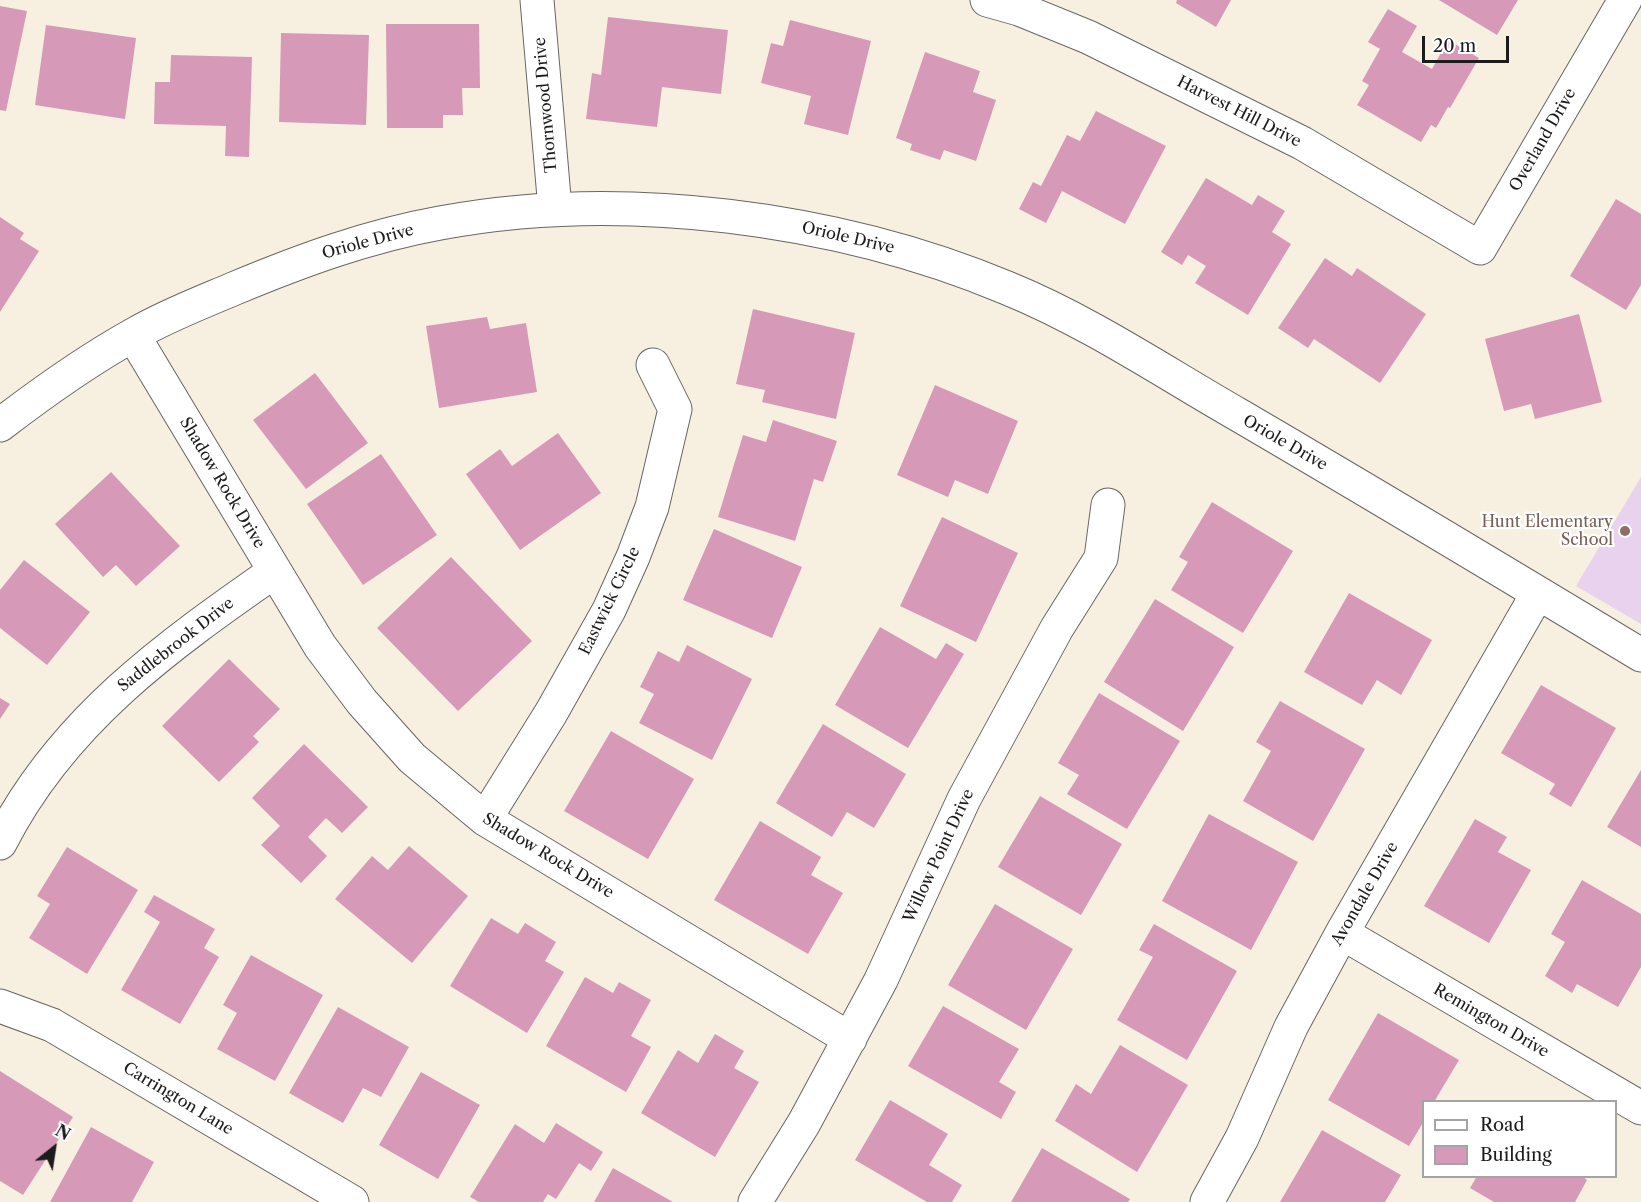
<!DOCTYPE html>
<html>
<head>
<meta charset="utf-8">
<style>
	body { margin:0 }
	#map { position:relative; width:1641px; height:1202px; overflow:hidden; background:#f7f0e1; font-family:"Libre Caslon Text",serif }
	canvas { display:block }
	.legend { position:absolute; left:1422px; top:1100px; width:195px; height:78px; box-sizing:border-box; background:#fff; border:2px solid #a4a4a4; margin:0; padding:8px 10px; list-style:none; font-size:18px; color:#1c1c1c }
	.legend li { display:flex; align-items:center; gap:12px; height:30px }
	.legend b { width:30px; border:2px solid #a4a4a4 }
	.north { position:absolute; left:24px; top:1118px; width:60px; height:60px; -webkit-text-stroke:4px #fff; paint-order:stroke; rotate:30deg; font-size:16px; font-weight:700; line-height:24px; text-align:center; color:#1c1c1c }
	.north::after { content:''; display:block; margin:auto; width:21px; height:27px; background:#1c1c1c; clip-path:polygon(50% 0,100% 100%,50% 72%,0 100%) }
	.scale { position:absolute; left:1422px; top:36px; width:87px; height:27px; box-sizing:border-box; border:3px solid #1c1c1c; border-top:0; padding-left:8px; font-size:18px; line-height:21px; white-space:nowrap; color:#1c1c1c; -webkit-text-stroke:4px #fff; paint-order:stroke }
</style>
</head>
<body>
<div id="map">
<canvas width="1641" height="1202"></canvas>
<ul class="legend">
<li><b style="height:8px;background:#fff"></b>Road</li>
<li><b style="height:16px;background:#d69ab8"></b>Building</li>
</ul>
<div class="north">N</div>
<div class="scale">20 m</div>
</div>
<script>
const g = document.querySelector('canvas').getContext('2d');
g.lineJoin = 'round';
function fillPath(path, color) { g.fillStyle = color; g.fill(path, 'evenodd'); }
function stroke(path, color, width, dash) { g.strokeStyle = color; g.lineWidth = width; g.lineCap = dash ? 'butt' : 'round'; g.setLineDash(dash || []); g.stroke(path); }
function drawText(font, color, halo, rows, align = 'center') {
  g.font = font + ' "Libre Caslon Text",serif'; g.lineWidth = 4.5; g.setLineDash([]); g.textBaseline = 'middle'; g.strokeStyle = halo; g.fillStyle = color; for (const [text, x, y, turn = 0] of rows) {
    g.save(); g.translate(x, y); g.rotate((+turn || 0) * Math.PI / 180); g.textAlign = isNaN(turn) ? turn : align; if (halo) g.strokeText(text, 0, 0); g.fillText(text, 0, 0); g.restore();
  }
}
const built = new Path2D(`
	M 1641,477 L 1641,624 L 1576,586 Z`);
const building = new Path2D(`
	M 1177,0 L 1231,0 L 1216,27 L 1176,3 Z
	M 1439,0 L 1518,0 L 1497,35 Z
	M 0,6 L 27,11 L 6,111 L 0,110 Z
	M 1388,9 L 1417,26 L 1402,52 L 1432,69 L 1448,40 L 1479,58 L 1450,108 L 1448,107 L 1436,128 L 1431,125 L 1421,142 L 1357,105 L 1369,85 L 1362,81 L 1380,49 L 1368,42 Z
	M 608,17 L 728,30 L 721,94 L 662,87 L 657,127 L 586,119 L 592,73 L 601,75 Z
	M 790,20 L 871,41 L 848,135 L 804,124 L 811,96 L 761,83 L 771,43 L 783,46 Z
	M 386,24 L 479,24 L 480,88 L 462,88 L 463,115 L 443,115 L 443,128 L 387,128 Z
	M 46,25 L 136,38 L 125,119 L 35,105 Z
	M 281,33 L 369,35 L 366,125 L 279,122 Z
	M 925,52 L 980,71 L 973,92 L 996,100 L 976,161 L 944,150 L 940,160 L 910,150 L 912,144 L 896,138 Z
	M 171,55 L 252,57 L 249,157 L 225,156 L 226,126 L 154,124 L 155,82 L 170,82 Z
	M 1096,111 L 1166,146 L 1125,224 L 1062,191 L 1046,223 L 1019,209 L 1033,182 L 1041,186 L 1067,135 L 1080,141 Z
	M 1206,178 L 1252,205 L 1258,195 L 1285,211 L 1272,232 L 1291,244 L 1248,315 L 1195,283 L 1206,266 L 1188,255 L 1182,265 L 1161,252 Z
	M 1616,199 L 1641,214 L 1641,285 L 1626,310 L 1570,276 Z
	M 0,217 L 24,233 L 20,239 L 39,251 L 0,312 Z
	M 1325,258 L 1352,276 L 1357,268 L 1426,314 L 1380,383 L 1314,339 L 1308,348 L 1278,328 Z
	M 753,309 L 855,333 L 836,419 L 762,402 L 765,390 L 736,384 Z
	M 1579,314 L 1602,402 L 1535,419 L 1531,404 L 1504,411 L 1485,339 Z
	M 487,317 L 490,329 L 526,323 L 537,392 L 439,408 L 426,326 Z
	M 315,373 L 368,443 L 306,489 L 253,420 Z
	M 935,385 L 1018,421 L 988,494 L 955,480 L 948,497 L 897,475 Z
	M 773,420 L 837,441 L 823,482 L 814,479 L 795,541 L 718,517 L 743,435 L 766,442 Z
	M 558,433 L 601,493 L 520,550 L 466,474 L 500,449 L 512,466 Z
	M 381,454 L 437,535 L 363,585 L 307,504 Z
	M 111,472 L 180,546 L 136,586 L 116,565 L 103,577 L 55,524 Z
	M 1212,502 L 1293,551 L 1243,633 L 1171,590 L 1188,562 L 1179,557 Z
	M 942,517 L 1018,553 L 976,642 L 900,606 Z
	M 714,529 L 802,567 L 772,638 L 683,600 Z
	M 451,557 L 532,641 L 458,711 L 377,628 Z
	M 24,560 L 90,612 L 47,665 L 0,628 L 0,590 Z
	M 1349,593 L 1432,640 L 1401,695 L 1377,680 L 1362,705 L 1304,672 Z
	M 1155,599 L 1234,647 L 1183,731 L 1104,682 Z
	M 880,627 L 936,659 L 946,643 L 964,654 L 908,748 L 835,705 Z
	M 687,645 L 752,679 L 712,760 L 639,723 L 654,694 L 640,687 L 658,651 L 679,662 Z
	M 229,659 L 280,709 L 253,736 L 259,742 L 219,782 L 162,726 Z
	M 1541,685 L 1616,728 L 1571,807 L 1549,794 L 1555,784 L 1501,753 Z
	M 1099,693 L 1180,741 L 1127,829 L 1067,794 L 1079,775 L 1058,763 Z
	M 0,698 L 10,704 L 0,719 Z
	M 1280,701 L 1365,749 L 1313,841 L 1243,801 L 1271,751 L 1256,742 Z
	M 823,724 L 906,774 L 874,828 L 847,812 L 832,837 L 776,803 Z
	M 611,731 L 694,779 L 648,859 L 564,811 Z
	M 304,744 L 368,807 L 342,833 L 326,818 L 308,837 L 327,856 L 301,883 L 261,845 L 280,826 L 252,798 Z
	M 1641,770 L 1641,847 L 1607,827 Z
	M 1040,796 L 1122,844 L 1081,915 L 998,867 Z
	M 1209,814 L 1298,862 L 1251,950 L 1162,901 Z
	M 1475,819 L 1507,837 L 1498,852 L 1531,870 L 1489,943 L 1424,906 Z
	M 760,821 L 821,857 L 811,875 L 843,893 L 808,954 L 714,900 Z
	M 409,846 L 468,896 L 412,963 L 335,899 L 372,856 L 388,870 Z
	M 67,847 L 138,890 L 87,974 L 29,938 L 50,904 L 37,896 Z
	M 1582,880 L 1641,914 L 1641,967 L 1618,1007 L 1577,984 L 1572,993 L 1545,976 L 1565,942 L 1551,934 Z
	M 154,895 L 215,929 L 204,948 L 219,957 L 180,1024 L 121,990 L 160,922 L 144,912 Z
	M 995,904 L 1073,949 L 1026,1030 L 948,985 Z
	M 491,918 L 518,934 L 525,923 L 556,942 L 545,961 L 564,972 L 527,1033 L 450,986 Z
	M 1154,924 L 1237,971 L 1187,1060 L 1117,1020 L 1153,957 L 1139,950 Z
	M 251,955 L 323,995 L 275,1081 L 217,1049 L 237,1013 L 223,1005 Z
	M 585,977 L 613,993 L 619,982 L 651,1000 L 631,1036 L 651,1047 L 626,1092 L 546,1046 Z
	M 943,1006 L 1019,1049 L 999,1082 L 1016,1092 L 1001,1119 L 908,1066 Z
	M 338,1007 L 409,1047 L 381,1097 L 363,1088 L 343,1123 L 289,1093 Z
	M 1378,1013 L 1459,1060 L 1434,1102 L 1424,1102 L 1424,1121 L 1409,1146 L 1328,1100 Z
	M 715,1034 L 744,1051 L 734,1068 L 759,1082 L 715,1157 L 641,1113 L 678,1050 L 698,1063 Z
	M 1120,1045 L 1188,1085 L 1137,1172 L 1055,1121 L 1076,1084 L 1091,1094 Z
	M 0,1071 L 73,1117 L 23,1195 L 0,1181 Z
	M 421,1072 L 480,1105 L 438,1179 L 379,1145 Z
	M 890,1100 L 948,1134 L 929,1165 L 962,1185 L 952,1202 L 927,1202 L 855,1160 Z
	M 556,1123 L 603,1152 L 591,1171 L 579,1163 L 556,1199 L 548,1194 L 543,1202 L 479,1202 L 470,1197 L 515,1124 L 544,1143 Z
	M 91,1127 L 154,1162 L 132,1202 L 50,1202 Z
	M 1322,1130 L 1401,1175 L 1385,1202 L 1280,1202 Z
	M 1042,1148 L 1130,1199 L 1128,1202 L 1011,1202 Z
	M 613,1168 L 673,1202 L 594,1202 Z
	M 1477,1176 L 1582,1176 L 1587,1180 L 1575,1202 L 1494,1202 L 1470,1188 Z`);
const minor = new Path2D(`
	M 537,0 L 555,209
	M 987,0 L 1019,9 L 1088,37 L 1302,143 L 1480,248 L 1625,0
	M 133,335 L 320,646 L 362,702 L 412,758 L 485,819 L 850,1039
	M 0,425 C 43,392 88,360 135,334 C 166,316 200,303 233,289 C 300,261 368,236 440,223 C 622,189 837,217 1007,288 C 1088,321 1162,371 1237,414 C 1372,493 1507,574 1641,655
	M 485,819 L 551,713 L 609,610 L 633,557 L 652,507 L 675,409 L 653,365
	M 0,843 C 62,721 166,647 275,571
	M 1342,933 L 1641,1108
	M 0,1006 L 52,1025 L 352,1202
	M 755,1202 L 804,1123 L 881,980 L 964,799 L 1057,628 L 1101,558 L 1108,505
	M 1207,1202 L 1242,1138 L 1291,1027 L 1342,933 L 1538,593`);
const markers = [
	[1625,531,6,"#8d6e63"]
];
const streetNames = [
	["Thornwood Drive",546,105,-95],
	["Harvest Hill Drive",1239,112,27],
	["Overland Drive",1543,140,-60],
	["Oriole Drive",848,238,13],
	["Oriole Drive",368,242,-15],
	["Oriole Drive",1285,443,30],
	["Shadow Rock Drive",222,483,59],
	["Eastwick Circle",610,601,-64],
	["Saddlebrook Drive",176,645,-38],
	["Shadow Rock Drive",548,856,31],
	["Willow Point Drive",939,856,-65],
	["Avondale Drive",1365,894,-60],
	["Remington Drive",1491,1021,30],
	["Carrington Lane",178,1099,31]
];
const educationNames = [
	["Hunt Elementary",1613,522],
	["School",1613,540]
];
fillPath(built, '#e8d2ee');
fillPath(building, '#d69ab8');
stroke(minor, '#696661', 35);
stroke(minor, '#fff', 33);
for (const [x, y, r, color] of markers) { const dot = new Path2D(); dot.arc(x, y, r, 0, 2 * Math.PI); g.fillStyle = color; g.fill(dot); stroke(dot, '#fff', 2); }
drawText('16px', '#1c1c1c', '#fff', streetNames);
drawText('16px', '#785e54', '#fff', educationNames, 'right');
</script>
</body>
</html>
